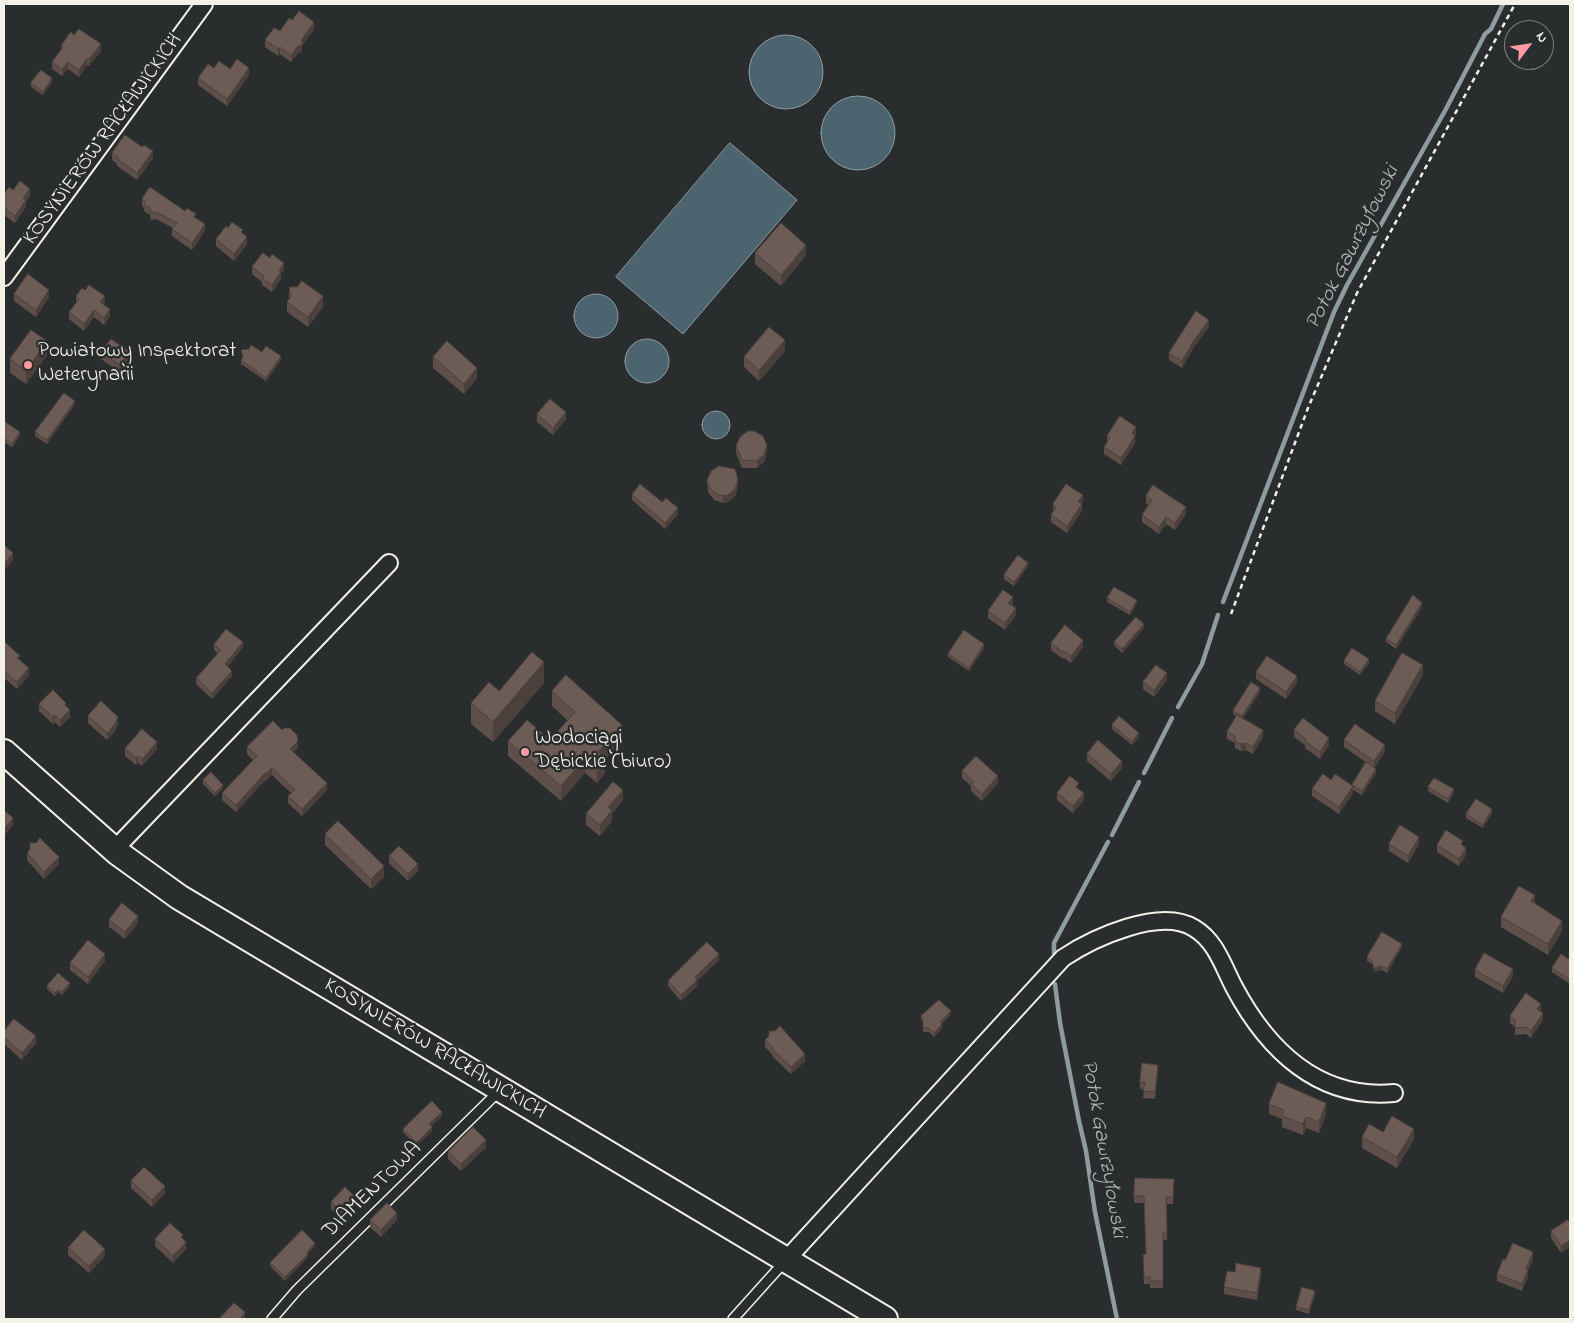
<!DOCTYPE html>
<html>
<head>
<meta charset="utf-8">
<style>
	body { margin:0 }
	#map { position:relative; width:1574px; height:1323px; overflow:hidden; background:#2a2d2e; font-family:"Indie Flower",sans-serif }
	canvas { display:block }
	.frame { position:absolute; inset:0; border:5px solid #f4f1e8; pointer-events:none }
	.north { position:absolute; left:1504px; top:20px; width:50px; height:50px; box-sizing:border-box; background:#2a2d2e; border:1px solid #7b7b78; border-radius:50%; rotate:59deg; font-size:14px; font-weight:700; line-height:20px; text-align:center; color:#f4f1e8 }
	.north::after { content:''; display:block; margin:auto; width:18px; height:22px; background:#ff9aa2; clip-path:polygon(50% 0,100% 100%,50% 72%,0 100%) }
</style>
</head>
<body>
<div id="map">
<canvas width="1574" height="1323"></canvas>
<div class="frame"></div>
<div class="north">N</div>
</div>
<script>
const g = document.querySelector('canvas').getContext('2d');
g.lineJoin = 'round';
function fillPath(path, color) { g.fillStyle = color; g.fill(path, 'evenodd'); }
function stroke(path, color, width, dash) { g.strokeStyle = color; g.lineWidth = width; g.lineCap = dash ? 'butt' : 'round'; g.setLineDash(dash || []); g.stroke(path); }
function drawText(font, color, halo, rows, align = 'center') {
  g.font = font + ' "Indie Flower",sans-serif'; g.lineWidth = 5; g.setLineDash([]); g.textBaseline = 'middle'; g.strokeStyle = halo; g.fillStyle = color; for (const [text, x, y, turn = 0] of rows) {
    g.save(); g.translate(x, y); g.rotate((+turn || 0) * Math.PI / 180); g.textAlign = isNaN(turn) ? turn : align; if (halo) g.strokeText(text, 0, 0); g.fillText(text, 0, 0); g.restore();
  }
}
const water = new Path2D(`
	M749 72a37 37 0 1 1 74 0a37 37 0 1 1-74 0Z
	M821 133a37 37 0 1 1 74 0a37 37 0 1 1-74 0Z
	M 730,143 L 797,200 L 683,334 L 616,277 Z
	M574 316a22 22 0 1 1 44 0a22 22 0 1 1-44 0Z
	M625 361a22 22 0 1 1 44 0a22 22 0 1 1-44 0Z
	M702 425a14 14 0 1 1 28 0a14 14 0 1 1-28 0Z`);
const stream = new Path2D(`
	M 1223,602 L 1334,312 L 1347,285 L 1446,109 L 1485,34 L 1491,29 L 1503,4
	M 1178,707 L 1202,664 L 1218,615
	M 1144,773 L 1172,718
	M 1112,835 L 1139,782
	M 1054,953 L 1054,943 L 1108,842
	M 1055,984 L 1060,1023 L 1079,1121 L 1086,1151 L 1095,1212 L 1117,1319`);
const path = new Path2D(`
	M 1231,614 L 1308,408 L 1357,293 L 1515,4`);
const lane = new Path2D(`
	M 272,1319 L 297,1290 L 493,1097 L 501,1091
	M 733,1319 L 786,1260`);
const street = new Path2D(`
	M 4,277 L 204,4
	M 114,850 L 389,563
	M 786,1260 L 1063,958 C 1093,938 1160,907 1194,928 C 1216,941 1223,966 1234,987 C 1267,1049 1318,1100 1394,1093`);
const secondary = new Path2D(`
	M 4,752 L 118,853 L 179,897 L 885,1319`);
const wall = new Path2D(`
	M 292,20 L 314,29 L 302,46 L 302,52 L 298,53 L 291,62 L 280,54 L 278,56 L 265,47 L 265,40 L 280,31 Z
	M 61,46 L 101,51 L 89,66 L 87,65 L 79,77 L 68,69 L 62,76 L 52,69 L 52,62 L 61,51 Z
	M 214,68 L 230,69 L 249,75 L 227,106 L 198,85 L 198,78 Z
	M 52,82 L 43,95 L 31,87 L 31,83 Z
	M 112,153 L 153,158 L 137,180 L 117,166 L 117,164 L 112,160 Z
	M 13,190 L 30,196 L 26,201 L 26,207 L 15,223 L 4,215 L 4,194 Z
	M 142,199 L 185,211 L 196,218 L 205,231 L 192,250 L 172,236 L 172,229 L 173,228 L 156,219 L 151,220 L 150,215 L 144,211 L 144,208 L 142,206 Z
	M 228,228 L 243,234 L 247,244 L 234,261 L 216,246 L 216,239 Z
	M 755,253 L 806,255 L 781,286 L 755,264 Z
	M 252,267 L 284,270 L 281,274 L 281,279 L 272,292 L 262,285 L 262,282 L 252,274 Z
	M 289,287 L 323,307 L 308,327 L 287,312 L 287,302 L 289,299 Z
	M 14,294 L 49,297 L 36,317 L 14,301 Z
	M 76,296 L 105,303 L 104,304 L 110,316 L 104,325 L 94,317 L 84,331 L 69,319 L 69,312 L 76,303 Z
	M 1209,327 L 1194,347 L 1182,368 L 1169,360 L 1169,353 Z
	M 241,350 L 262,352 L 281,360 L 266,381 L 241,364 L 241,360 L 243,358 Z
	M 785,351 L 759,381 L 744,367 L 744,357 Z
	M 101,352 L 129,358 L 120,372 L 101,359 Z
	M 47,355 L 26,384 L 10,373 L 10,359 Z
	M 433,357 L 477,378 L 464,394 L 433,368 Z
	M 75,404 L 47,444 L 35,436 L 35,432 Z
	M 537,414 L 566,419 L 553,435 L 537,422 Z
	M 4,421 L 20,436 L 12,447 L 4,442 Z
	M 1136,434 L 1135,436 L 1135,443 L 1121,465 L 1104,454 L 1104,447 L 1107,443 L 1107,436 Z
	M 736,446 L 767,452 L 764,462 L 757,468 L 742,468 L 736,453 Z
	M 707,480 L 738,487 L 735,496 L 728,502 L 723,503 L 714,500 L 708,492 Z
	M 632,495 L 662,502 L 678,514 L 665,529 L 632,500 Z
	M 1146,496 L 1186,514 L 1175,530 L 1166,524 L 1159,534 L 1142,522 L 1142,515 L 1148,505 L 1146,503 Z
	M 1083,502 L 1082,504 L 1082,511 L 1067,533 L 1051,522 L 1051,515 L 1053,511 L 1053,504 Z
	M 1028,566 L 1014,586 L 1004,579 L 1004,575 Z
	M 1107,598 L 1137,603 L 1130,615 L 1107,602 Z
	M 1013,604 L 1011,605 L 1016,615 L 1005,630 L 988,618 L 988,611 Z
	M 1422,607 L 1396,649 L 1386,642 L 1386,639 Z
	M 1144,628 L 1122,653 L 1114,645 L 1114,642 Z
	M 4,641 L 20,660 L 29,675 L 17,689 L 4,678 Z
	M 1051,643 L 1083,647 L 1071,663 L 1064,658 L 1063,659 L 1051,650 Z
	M 214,645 L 243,647 L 228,666 L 232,676 L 212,699 L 196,684 L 196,678 L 218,654 L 214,650 Z
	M 984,648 L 969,671 L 948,657 L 948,654 Z
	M 1344,661 L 1369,663 L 1360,675 L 1344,664 Z
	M 1256,672 L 1297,683 L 1286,699 L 1256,679 Z
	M 1423,675 L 1395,724 L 1375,711 L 1375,701 Z
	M 1167,680 L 1154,697 L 1143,689 L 1143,682 Z
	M 544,683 L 493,742 L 471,724 L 471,703 L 499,691 Z
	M 552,691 L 622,740 L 605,759 L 605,773 L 597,783 L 585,773 L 561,801 L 508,756 L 508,741 L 550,740 L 568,721 L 552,706 Z
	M 1260,692 L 1243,718 L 1263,737 L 1253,754 L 1246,750 L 1241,751 L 1235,748 L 1235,743 L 1227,739 L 1227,732 L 1236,716 L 1233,714 L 1233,711 Z
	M 39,704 L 66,707 L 70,717 L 60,727 L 55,722 L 53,724 L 39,711 Z
	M 88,716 L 118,724 L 115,731 L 107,740 L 88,723 Z
	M 1112,725 L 1139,737 L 1132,745 L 1112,729 Z
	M 1294,730 L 1329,745 L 1320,759 L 1305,748 L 1305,745 L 1294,737 Z
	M 1344,740 L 1385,752 L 1374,768 L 1344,747 Z
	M 247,747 L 298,748 L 293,752 L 327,790 L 302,816 L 288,803 L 288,796 L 291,793 L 272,775 L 266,781 L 265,780 L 236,812 L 222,800 L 222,793 L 253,760 L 247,754 Z
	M 125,749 L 157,749 L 142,766 L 138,763 L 136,765 L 125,756 Z
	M 1087,754 L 1122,768 L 1111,781 L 1087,761 Z
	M 962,771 L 998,783 L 982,801 L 971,791 L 971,786 L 962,778 Z
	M 1376,773 L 1362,795 L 1353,790 L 1353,793 L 1339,814 L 1312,796 L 1312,789 L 1331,780 L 1352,785 Z
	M 203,780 L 223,788 L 215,796 L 203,784 Z
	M 1428,787 L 1454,793 L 1448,803 L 1428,791 Z
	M 1057,793 L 1084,800 L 1073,813 L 1057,800 Z
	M 623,800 L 612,814 L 612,821 L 600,836 L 586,825 L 586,814 Z
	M 1492,813 L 1483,828 L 1466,818 L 1466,814 Z
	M 325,834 L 384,877 L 371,889 L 325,845 Z
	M 1389,844 L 1419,844 L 1408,863 L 1389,851 Z
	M 1437,845 L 1463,846 L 1466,855 L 1459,866 L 1437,852 Z
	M 27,853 L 59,864 L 44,879 L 27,860 Z
	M 389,856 L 418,871 L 408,881 L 389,863 Z
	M 1535,903 L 1562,931 L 1548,955 L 1501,927 L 1501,917 Z
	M 109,920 L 138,923 L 125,939 L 109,927 Z
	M 1402,947 L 1387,973 L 1382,970 L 1374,972 L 1372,964 L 1367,961 L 1367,957 Z
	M 719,960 L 697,981 L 697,986 L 681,1001 L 668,986 L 668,981 Z
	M 1570,960 L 1570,984 L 1552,972 L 1552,968 Z
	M 105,961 L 88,984 L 70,970 L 70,963 Z
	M 1475,970 L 1513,976 L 1503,993 L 1475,977 Z
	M 47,986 L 70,986 L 62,995 L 58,992 L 55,996 L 47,989 Z
	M 1541,1011 L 1543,1020 L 1531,1038 L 1526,1034 L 1515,1035 L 1515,1027 L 1510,1023 L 1510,1016 Z
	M 951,1014 L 942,1024 L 942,1028 L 934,1037 L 929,1032 L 923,1032 L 923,1022 L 921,1020 L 921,1016 Z
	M 4,1031 L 36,1043 L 22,1060 L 4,1044 Z
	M 765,1040 L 805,1061 L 791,1074 L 772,1056 L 772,1054 L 765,1047 Z
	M 1158,1072 L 1155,1099 L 1143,1098 L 1144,1089 L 1140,1089 L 1140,1082 Z
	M 1269,1104 L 1326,1114 L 1319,1133 L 1306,1128 L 1303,1135 L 1282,1127 L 1282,1119 L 1269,1114 Z
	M 442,1116 L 431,1126 L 432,1131 L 416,1146 L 403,1132 L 403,1129 Z
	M 1383,1132 L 1414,1139 L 1397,1168 L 1362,1148 L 1362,1137 Z
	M 486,1147 L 461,1171 L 448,1159 L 448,1152 Z
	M 1135,1178 L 1174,1179 L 1173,1204 L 1167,1204 L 1167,1240 L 1163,1240 L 1163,1288 L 1150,1288 L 1150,1284 L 1144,1284 L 1143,1254 L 1146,1254 L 1144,1203 L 1134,1203 Z
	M 131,1181 L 165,1193 L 152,1207 L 131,1188 Z
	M 331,1202 L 354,1203 L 341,1218 L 331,1209 Z
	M 370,1220 L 397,1220 L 381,1237 L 370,1227 Z
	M 1570,1222 L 1570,1247 L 1561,1253 L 1551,1238 L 1551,1231 Z
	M 155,1239 L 183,1239 L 186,1249 L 173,1263 L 155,1246 Z
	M 315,1246 L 308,1254 L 308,1257 L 285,1281 L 270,1266 L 270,1263 Z
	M 68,1248 L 105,1256 L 89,1273 L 68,1255 Z
	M 1533,1259 L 1528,1271 L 1528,1277 L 1522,1291 L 1497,1281 L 1497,1274 L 1505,1260 Z
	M 1261,1275 L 1257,1300 L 1224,1294 L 1224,1287 Z
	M 1315,1294 L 1309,1314 L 1296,1310 L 1296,1307 Z`);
const shadedWall = new Path2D(`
	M 314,22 L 314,29 L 302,46 L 302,52 L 298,53 L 291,62 L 291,55 Z
	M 101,44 L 101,51 L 89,66 L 89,59 Z
	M 280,47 L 280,54 L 278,56 L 278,49 Z
	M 87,58 L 87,65 L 79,77 L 79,70 Z
	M 68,62 L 68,69 L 62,76 L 62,69 Z
	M 249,68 L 249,75 L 227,106 L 227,99 Z
	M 52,78 L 52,82 L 43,95 L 43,92 Z
	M 153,151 L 153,158 L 137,180 L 137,173 Z
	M 30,189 L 30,196 L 26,201 L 26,207 L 15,223 L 15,216 L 23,198 Z
	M 205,224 L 205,231 L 192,250 L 192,243 Z
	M 247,237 L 247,244 L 234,261 L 234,254 Z
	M 806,245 L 806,255 L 781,286 L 781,275 Z
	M 284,263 L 284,270 L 281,274 L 281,279 L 272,292 L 272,285 L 279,271 Z
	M 49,290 L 49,297 L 36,317 L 36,310 Z
	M 105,296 L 105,303 L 100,309 L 100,302 Z
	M 323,296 L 323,307 L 308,327 L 308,317 Z
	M 110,309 L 110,316 L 104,325 L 104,318 Z
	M 94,310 L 94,317 L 84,331 L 84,324 Z
	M 1209,320 L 1209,327 L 1194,347 L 1182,368 L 1182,361 L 1194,340 Z
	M 785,340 L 785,351 L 759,381 L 759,370 Z
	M 47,341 L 47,355 L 26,384 L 26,371 Z
	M 129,351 L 129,358 L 120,372 L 120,365 Z
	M 281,356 L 281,360 L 266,381 L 266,378 Z
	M 477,368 L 477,378 L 464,394 L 464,384 Z
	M 75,401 L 75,404 L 47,444 L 47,440 Z
	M 566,412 L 566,419 L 553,435 L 553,428 Z
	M 1136,427 L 1136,434 L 1132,440 L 1132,433 Z
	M 20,432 L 20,436 L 12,447 L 12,444 Z
	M 1135,436 L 1135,443 L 1121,465 L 1121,458 Z
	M 767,445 L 767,452 L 764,462 L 757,468 L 757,461 Z
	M 738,480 L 738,487 L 735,496 L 728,502 L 723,503 L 723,496 Z
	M 1083,495 L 1083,502 L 1078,509 L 1078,502 Z
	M 1082,504 L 1082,511 L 1067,533 L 1067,526 Z
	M 1186,507 L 1186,514 L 1175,530 L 1175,523 Z
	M 678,508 L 678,514 L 665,529 L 665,523 Z
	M 1166,517 L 1166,524 L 1159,534 L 1159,527 Z
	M 13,553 L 13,560 L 4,571 L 4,564 Z
	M 1028,563 L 1028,566 L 1014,586 L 1014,582 Z
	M 1013,597 L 1013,604 L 1008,610 L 1008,603 Z
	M 1137,600 L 1137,603 L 1130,615 L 1130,612 Z
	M 1422,603 L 1422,607 L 1396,649 L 1396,645 Z
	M 1016,608 L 1016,615 L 1005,630 L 1005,623 Z
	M 1144,624 L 1144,628 L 1122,653 L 1122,649 Z
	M 1083,640 L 1083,647 L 1071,663 L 1071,656 Z
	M 243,642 L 243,647 L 225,670 L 225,664 Z
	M 984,644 L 984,648 L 969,671 L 969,668 Z
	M 1369,659 L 1369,663 L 1360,675 L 1360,672 Z
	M 544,662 L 544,683 L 493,742 L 493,722 Z
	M 1423,665 L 1423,675 L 1395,724 L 1395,713 Z
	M 29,668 L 29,675 L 17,689 L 17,682 Z
	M 232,671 L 232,676 L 212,699 L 212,693 Z
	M 1167,673 L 1167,680 L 1154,697 L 1154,690 Z
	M 1297,676 L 1297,683 L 1286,699 L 1286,692 Z
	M 1260,688 L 1260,692 L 1242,720 L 1242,716 Z
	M 70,710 L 70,717 L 60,727 L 60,720 Z
	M 55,715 L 55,722 L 53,724 L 53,717 Z
	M 118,717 L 118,724 L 115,731 L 107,740 L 107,733 Z
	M 622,725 L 622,740 L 605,759 L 605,773 L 597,783 L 597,768 L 598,752 Z
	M 1263,730 L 1263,737 L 1253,754 L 1253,747 Z
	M 1139,733 L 1139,737 L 1132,745 L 1132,742 Z
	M 1329,738 L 1329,745 L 1320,759 L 1320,752 Z
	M 298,741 L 298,748 L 290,756 L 290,749 Z
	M 157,742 L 157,749 L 142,766 L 142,759 Z
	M 1246,743 L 1246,750 L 1241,751 L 1241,744 Z
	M 1385,745 L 1385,752 L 1374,768 L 1374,761 Z
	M 138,756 L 138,763 L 136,765 L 136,758 Z
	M 585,758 L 585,773 L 561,801 L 561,786 Z
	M 1122,761 L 1122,768 L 1111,781 L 1111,774 Z
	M 272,768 L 272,775 L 266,781 L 266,774 Z
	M 1376,769 L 1376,773 L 1362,795 L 1362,791 Z
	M 265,773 L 265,780 L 236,812 L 236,805 Z
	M 998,776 L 998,783 L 982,801 L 982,794 Z
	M 327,783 L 327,790 L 302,816 L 302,809 Z
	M 223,785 L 223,788 L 215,796 L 215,793 Z
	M 1353,786 L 1353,793 L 1339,814 L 1339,807 Z
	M 1454,789 L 1454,793 L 1448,803 L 1448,799 Z
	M 623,790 L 623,800 L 612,814 L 612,821 L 600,836 L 600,825 L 608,807 Z
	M 1084,793 L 1084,800 L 1073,813 L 1073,806 Z
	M 1492,809 L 1492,813 L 1483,828 L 1483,825 Z
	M 13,818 L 13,825 L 4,836 L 4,829 Z
	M 1419,837 L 1419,844 L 1408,863 L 1408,856 Z
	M 1466,848 L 1466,855 L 1459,866 L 1459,859 Z
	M 59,857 L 59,864 L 44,879 L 44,872 Z
	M 418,864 L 418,871 L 408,881 L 408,874 Z
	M 384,866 L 384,877 L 371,889 L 371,879 Z
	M 1535,895 L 1535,905 L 1531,901 Z
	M 138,916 L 138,923 L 125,939 L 125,932 Z
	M 1562,921 L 1562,931 L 1548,955 L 1548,944 Z
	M 1402,944 L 1402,947 L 1387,973 L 1387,969 Z
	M 105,954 L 105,961 L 88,984 L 88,977 Z
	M 719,954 L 719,960 L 697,981 L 697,986 L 681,1001 L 681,995 L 695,977 Z
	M 1382,966 L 1382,970 L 1374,972 L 1374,968 Z
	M 1513,969 L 1513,976 L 1503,993 L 1503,986 Z
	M 70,983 L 70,986 L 62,995 L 62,992 Z
	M 58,989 L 58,992 L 55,996 L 55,993 Z
	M 1541,1004 L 1541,1011 L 1537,1009 Z
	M 951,1011 L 951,1014 L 940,1026 L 940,1022 Z
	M 1543,1013 L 1543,1020 L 1531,1038 L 1531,1031 Z
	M 942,1024 L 942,1028 L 934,1037 L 934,1033 Z
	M 36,1036 L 36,1043 L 22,1060 L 22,1053 Z
	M 805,1054 L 805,1061 L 791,1074 L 791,1067 Z
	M 1158,1065 L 1158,1072 L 1155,1099 L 1155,1092 Z
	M 1326,1103 L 1326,1114 L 1319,1133 L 1319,1122 Z
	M 442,1112 L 442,1116 L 429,1128 L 429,1124 Z
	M 1306,1117 L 1306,1128 L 1303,1135 L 1303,1124 Z
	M 432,1127 L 432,1131 L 416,1146 L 416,1143 Z
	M 1414,1129 L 1414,1139 L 1397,1168 L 1397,1157 Z
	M 486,1140 L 486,1147 L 461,1171 L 461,1164 Z
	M 165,1186 L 165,1193 L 152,1207 L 152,1200 Z
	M 354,1196 L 354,1203 L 341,1218 L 341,1211 Z
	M 397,1213 L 397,1220 L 381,1237 L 381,1230 Z
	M 1570,1240 L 1570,1247 L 1561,1253 L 1561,1246 Z
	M 186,1242 L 186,1249 L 173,1263 L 173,1256 Z
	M 315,1243 L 315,1246 L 308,1254 L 308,1257 L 285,1281 L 285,1277 Z
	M 105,1249 L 105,1256 L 89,1273 L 89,1266 Z
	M 1533,1252 L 1533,1259 L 1528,1271 L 1528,1277 L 1522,1291 L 1522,1284 L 1526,1269 Z
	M 1261,1268 L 1261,1275 L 1257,1300 L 1257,1293 Z
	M 1315,1291 L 1315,1294 L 1309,1314 L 1309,1310 Z
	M 245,1312 L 245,1319 L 240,1319 Z`);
const building = new Path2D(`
	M 299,11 L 314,22 L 302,39 L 302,45 L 298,46 L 291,55 L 280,47 L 278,49 L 265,40 L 274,28 L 280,31 L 289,18 L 292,20 Z
	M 79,29 L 101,44 L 89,59 L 87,58 L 79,70 L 68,62 L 62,69 L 52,62 L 63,47 L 61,46 L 69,34 L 71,32 L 74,35 Z
	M 237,59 L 249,68 L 227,99 L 198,78 L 208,64 L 214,68 L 219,61 L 230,69 Z
	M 41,70 L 52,78 L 43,92 L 31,83 Z
	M 125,135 L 142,147 L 144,145 L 153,151 L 137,173 L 117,159 L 119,158 L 112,153 Z
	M 20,181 L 30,189 L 23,198 L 26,200 L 15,216 L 4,208 L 4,194 L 9,187 L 13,190 Z
	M 150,187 L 185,211 L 187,208 L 196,214 L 194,217 L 205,224 L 192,243 L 172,229 L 177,223 L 156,212 L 151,213 L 150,208 L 144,204 L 146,202 L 142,199 Z
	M 232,222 L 243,230 L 241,232 L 247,237 L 234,254 L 216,239 L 226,226 L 228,228 Z
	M 781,223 L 806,245 L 781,275 L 755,253 Z
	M 263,253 L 270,258 L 272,254 L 284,263 L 279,271 L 281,272 L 272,285 L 262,278 L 264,276 L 252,267 Z
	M 28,274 L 49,290 L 36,310 L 14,294 Z
	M 302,281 L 323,296 L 308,317 L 287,302 L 291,297 L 289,287 L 297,287 Z
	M 89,285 L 105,296 L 100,302 L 110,309 L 104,318 L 94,310 L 84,324 L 69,312 L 79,299 L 76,296 L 82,288 L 85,290 Z
	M 1196,311 L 1209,320 L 1194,340 L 1182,361 L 1169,353 Z
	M 769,327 L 785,340 L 759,370 L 744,357 Z
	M 31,330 L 47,341 L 26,371 L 10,359 Z
	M 111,339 L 129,351 L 120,365 L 101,352 Z
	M 447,341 L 477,368 L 464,384 L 433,357 Z
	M 251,345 L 262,352 L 266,346 L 281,356 L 266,378 L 241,360 L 243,356 L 241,350 L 249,349 Z
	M 64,393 L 75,401 L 47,440 L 35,432 Z
	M 550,399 L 566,412 L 553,428 L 537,414 Z
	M 1120,416 L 1136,427 L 1132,433 L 1135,436 L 1121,458 L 1104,447 L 1110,438 L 1107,436 Z
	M 4,421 L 20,432 L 12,444 L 4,438 Z
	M 748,431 L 754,431 L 763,436 L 767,445 L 764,455 L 757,461 L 742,460 L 736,446 L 740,437 Z
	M 719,466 L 735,469 L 738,480 L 735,489 L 728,495 L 723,496 L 714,493 L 708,485 L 707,480 L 711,471 Z
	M 640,484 L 662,502 L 666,498 L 678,508 L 665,523 L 632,495 Z
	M 1066,484 L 1083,495 L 1078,502 L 1082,504 L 1067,526 L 1051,515 L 1056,507 L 1053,504 Z
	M 1153,485 L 1186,507 L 1175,523 L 1166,517 L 1159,527 L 1142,515 L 1152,500 L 1146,496 Z
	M 4,545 L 13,553 L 4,564 Z
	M 1018,555 L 1028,563 L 1014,582 L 1004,575 Z
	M 1114,587 L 1137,600 L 1130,612 L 1107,598 Z
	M 1003,590 L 1013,597 L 1008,603 L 1016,608 L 1005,623 L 988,611 Z
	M 1413,595 L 1422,603 L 1396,645 L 1386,639 Z
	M 1136,617 L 1144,624 L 1122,649 L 1114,642 Z
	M 1065,625 L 1083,640 L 1071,656 L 1064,651 L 1063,652 L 1051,643 Z
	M 226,629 L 243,642 L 225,664 L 232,671 L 212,693 L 196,678 L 221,650 L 214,645 Z
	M 964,630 L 984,644 L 969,668 L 948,654 Z
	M 4,641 L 20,656 L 17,658 L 29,668 L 17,682 L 4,671 Z
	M 1352,648 L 1369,659 L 1360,672 L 1344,661 Z
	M 532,652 L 544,662 L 493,722 L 471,703 L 489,682 L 499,691 Z
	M 1402,653 L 1423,665 L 1395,713 L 1375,701 Z
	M 1267,656 L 1297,676 L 1286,692 L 1256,672 Z
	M 1156,665 L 1167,673 L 1154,690 L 1143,682 Z
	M 566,675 L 622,725 L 598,752 L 605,758 L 597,768 L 585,758 L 561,786 L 508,741 L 527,720 L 550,740 L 575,712 L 552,691 Z
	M 1251,682 L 1260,688 L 1242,716 L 1233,711 Z
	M 53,690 L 66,703 L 65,705 L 70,710 L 60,720 L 55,715 L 53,717 L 39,704 Z
	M 101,701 L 118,717 L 115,724 L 107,733 L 88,716 Z
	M 1237,715 L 1263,730 L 1253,747 L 1246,743 L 1241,744 L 1235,741 L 1235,736 L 1227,732 Z
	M 1119,716 L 1139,733 L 1132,742 L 1112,725 Z
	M 1303,718 L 1329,738 L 1320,752 L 1305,741 L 1306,739 L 1294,730 Z
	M 273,721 L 282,730 L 284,728 L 290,728 L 297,735 L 298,741 L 290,749 L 327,783 L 302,809 L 288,796 L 295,790 L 272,768 L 266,774 L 265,773 L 236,805 L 222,793 L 257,756 L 247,747 Z
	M 1355,724 L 1385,745 L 1374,761 L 1344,740 Z
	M 142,729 L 157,742 L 142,759 L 138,756 L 136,758 L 125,749 Z
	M 1098,740 L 1122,761 L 1111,774 L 1087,754 Z
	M 976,756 L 998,776 L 982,794 L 971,784 L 974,782 L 962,771 Z
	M 1366,762 L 1376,769 L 1362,791 L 1352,785 Z
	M 211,772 L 223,785 L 215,793 L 203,780 Z
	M 1323,774 L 1331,780 L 1335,774 L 1353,786 L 1339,807 L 1312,789 Z
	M 1070,776 L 1079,783 L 1076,787 L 1084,793 L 1073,806 L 1057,793 Z
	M 1434,778 L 1454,789 L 1448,799 L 1428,787 Z
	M 613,782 L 623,790 L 608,807 L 612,810 L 600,825 L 586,814 Z
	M 1476,799 L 1492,809 L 1483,825 L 1466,814 Z
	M 4,810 L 13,818 L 4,829 Z
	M 338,821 L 384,866 L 371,879 L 325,834 Z
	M 1400,825 L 1419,837 L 1408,856 L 1389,844 Z
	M 1446,830 L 1463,841 L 1461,844 L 1466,848 L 1459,859 L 1437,845 Z
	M 40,838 L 59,857 L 44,872 L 27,853 L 30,849 L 30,843 L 36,843 Z
	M 399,846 L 418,864 L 408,874 L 389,856 Z
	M 1519,886 L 1535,895 L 1531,901 L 1562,921 L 1548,944 L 1501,917 Z
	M 122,903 L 138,916 L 125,932 L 109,920 Z
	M 1382,932 L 1402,944 L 1387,969 L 1382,966 L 1374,968 L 1372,961 L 1367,957 Z
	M 88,940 L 105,954 L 88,977 L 70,963 Z
	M 707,942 L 719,954 L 695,977 L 697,980 L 681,995 L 668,981 Z
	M 1484,953 L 1513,969 L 1503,986 L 1475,970 Z
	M 1561,954 L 1570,960 L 1570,980 L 1552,968 Z
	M 58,973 L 70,983 L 62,992 L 58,989 L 55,993 L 47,986 Z
	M 1526,993 L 1541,1004 L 1537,1009 L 1543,1013 L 1531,1031 L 1526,1027 L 1515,1028 L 1515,1020 L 1510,1016 Z
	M 939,1000 L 951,1011 L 940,1022 L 942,1024 L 934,1033 L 929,1028 L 923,1028 L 923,1019 L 921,1016 Z
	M 14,1019 L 36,1036 L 22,1053 L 4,1037 L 4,1031 Z
	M 780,1026 L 805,1054 L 791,1067 L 772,1049 L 773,1048 L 765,1040 L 769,1036 L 769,1031 L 775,1031 Z
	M 1142,1063 L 1158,1065 L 1155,1092 L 1143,1091 L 1145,1082 L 1140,1082 Z
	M 1278,1082 L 1326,1103 L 1319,1122 L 1306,1117 L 1303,1124 L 1282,1116 L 1284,1110 L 1269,1104 Z
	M 432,1101 L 442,1112 L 429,1124 L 432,1127 L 416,1143 L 403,1129 Z
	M 1392,1116 L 1414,1129 L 1397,1157 L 1362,1137 L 1369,1124 L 1383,1132 Z
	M 473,1127 L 486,1140 L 461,1164 L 448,1152 Z
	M 144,1167 L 165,1186 L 152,1200 L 131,1181 Z
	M 1135,1178 L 1174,1179 L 1173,1197 L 1166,1197 L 1167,1233 L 1163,1233 L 1163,1281 L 1150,1281 L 1150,1277 L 1144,1277 L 1143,1254 L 1146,1254 L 1144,1196 L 1134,1196 Z
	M 345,1187 L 354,1196 L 341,1211 L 331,1202 Z
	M 387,1203 L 397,1213 L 381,1230 L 370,1220 Z
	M 1568,1220 L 1570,1223 L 1570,1222 L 1570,1240 L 1561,1246 L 1551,1231 Z
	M 170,1223 L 183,1235 L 181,1237 L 186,1242 L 173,1256 L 155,1239 Z
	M 84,1230 L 105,1249 L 89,1266 L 68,1248 Z
	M 302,1230 L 315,1243 L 307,1252 L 308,1254 L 285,1277 L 270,1263 Z
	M 1513,1243 L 1533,1252 L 1526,1269 L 1528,1270 L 1522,1284 L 1497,1274 L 1503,1259 L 1505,1260 Z
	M 1236,1263 L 1261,1268 L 1257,1293 L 1224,1287 L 1227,1271 L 1235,1272 Z
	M 1302,1287 L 1315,1291 L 1309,1310 L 1296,1307 Z
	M 234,1303 L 245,1312 L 240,1319 L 219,1319 Z`);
const markers = [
	[28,365,5,"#ff9aa2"],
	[525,752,5,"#ff9aa2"]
];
const streetNames = [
	["KOSYNIERÓW RACŁAWICKICH",104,140,-54],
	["KOSYNIERÓW RACŁAWICKICH",434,1050,31],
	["DIAMENTOWA",373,1191,-44]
];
const poiNames = [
	["Powiatowy Inspektorat",38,353],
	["Weterynarii",38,377],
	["Wodociągi",535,740],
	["Dębickie (biuro)",535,764]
];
const waterNames = [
	["Potok Gawrzyłowski",1354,248,-63],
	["Potok Gawrzyłowski",1102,1149,80]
];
fillPath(water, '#4b646f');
stroke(water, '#8f9c9f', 1);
stroke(stream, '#8f9c9f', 4.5);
stroke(lane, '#f4f1e8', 12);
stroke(street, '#f4f1e8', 20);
stroke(secondary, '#f4f1e8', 28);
stroke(path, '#f4f1e8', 2.5, [5, 4]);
stroke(lane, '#2a2d2e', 9);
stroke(street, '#2a2d2e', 16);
stroke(secondary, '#2a2d2e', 24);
fillPath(wall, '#5e4f4a');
fillPath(shadedWall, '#4c403c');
fillPath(building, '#6d5c56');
stroke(building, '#4c403c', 1);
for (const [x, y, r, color] of markers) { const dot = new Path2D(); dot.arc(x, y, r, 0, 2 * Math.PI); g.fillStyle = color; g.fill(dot); stroke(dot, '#2a2d2e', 2); }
drawText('21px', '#f4f1e8', '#2a2d2e', streetNames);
drawText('21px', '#f4f1e8', '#2a2d2e', poiNames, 'left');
drawText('italic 22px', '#b0b9b8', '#2a2d2e', waterNames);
</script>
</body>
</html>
